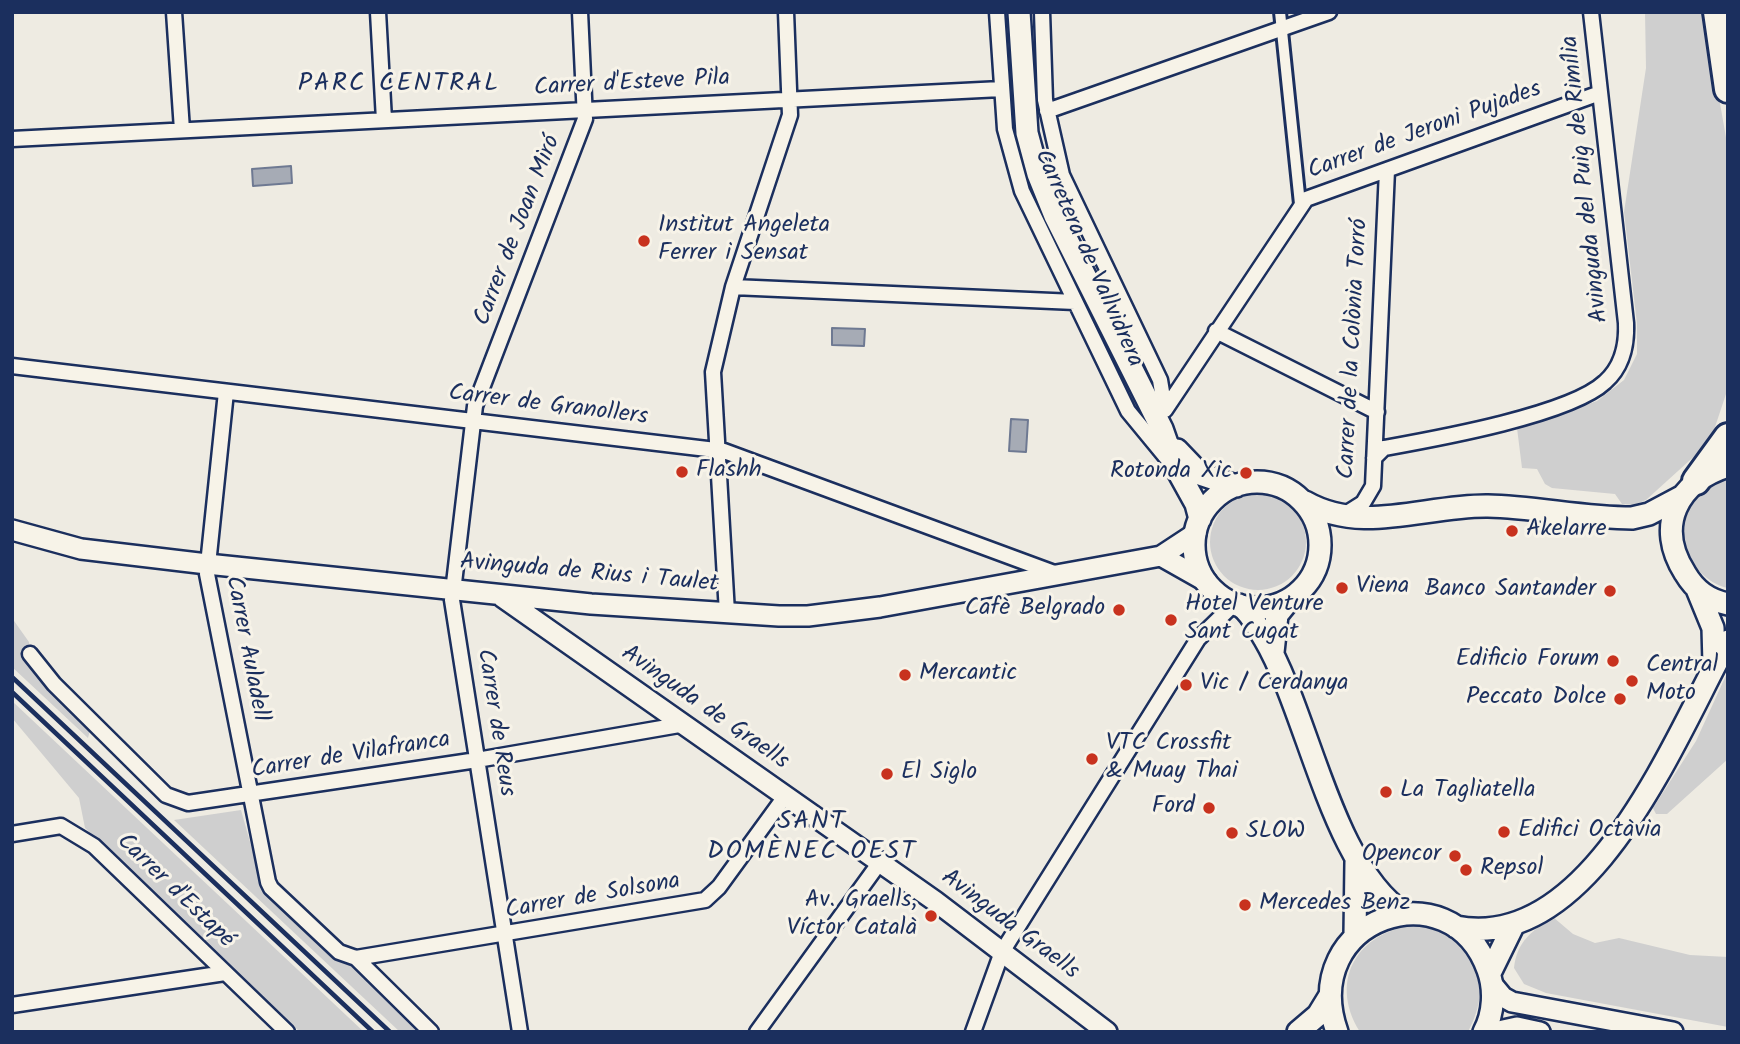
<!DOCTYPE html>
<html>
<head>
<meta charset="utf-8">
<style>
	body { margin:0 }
	#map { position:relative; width:1740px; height:1044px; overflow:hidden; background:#eeebe2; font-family:Kalam,sans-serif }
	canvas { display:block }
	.frame { position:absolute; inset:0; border:14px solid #1b2f5e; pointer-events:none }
</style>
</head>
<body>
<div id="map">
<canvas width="1740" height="1044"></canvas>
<div class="frame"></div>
</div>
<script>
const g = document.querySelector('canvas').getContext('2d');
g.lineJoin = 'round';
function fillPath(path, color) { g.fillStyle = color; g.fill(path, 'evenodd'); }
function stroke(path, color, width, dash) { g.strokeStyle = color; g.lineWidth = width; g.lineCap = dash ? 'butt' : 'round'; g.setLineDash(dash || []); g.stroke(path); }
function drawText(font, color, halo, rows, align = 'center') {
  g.font = font + ' Kalam,sans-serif'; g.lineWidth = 6; g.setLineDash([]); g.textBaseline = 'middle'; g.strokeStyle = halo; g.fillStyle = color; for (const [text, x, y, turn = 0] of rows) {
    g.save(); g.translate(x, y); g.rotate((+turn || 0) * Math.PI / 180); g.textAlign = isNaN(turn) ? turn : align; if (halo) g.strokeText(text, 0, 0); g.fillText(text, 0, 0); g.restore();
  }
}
const green = new Path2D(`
	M 1645,12 L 1704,12 L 1728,149 L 1728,388 L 1710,442 L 1646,500 L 1634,505 L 1622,504 L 1615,494 L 1552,488 L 1545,484 L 1537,469 L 1522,468 L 1517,428 L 1597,401 L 1624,380 L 1637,354 L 1637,324 L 1624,212 L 1646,68 Z
	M 1728,478 L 1728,588 C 1694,581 1666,532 1692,502 C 1701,491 1714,483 1728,478 Z
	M1210 542a48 48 0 1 1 96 0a48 48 0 1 1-96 0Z
	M 12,618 L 29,642 L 30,654 L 92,723 L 88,738 L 12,667 Z
	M 1728,671 L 1728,759 L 1667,814 L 1656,814 L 1653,808 L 1696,741 Z
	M 12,701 L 364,1032 L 300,1032 L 85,828 L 79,798 L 12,718 Z
	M 241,810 L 263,888 L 338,957 L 360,967 L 425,1032 L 400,1032 L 174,820 Z
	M 1553,917 L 1573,934 L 1595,943 L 1619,938 L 1690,955 L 1728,957 L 1728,1027 L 1546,993 L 1524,984 L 1514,968 C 1517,941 1532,931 1553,917 Z
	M 1422,925 C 1476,939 1495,982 1468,1032 L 1360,1032 C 1326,977 1362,927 1422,925 Z`);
const water = new Path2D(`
	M 291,166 L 292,183 L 253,186 L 252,169 Z
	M 832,328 L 865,329 L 864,346 L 832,345 Z
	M 1011,419 L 1028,420 L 1026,452 L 1009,451 Z`);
const pedestrian = new Path2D(`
	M 1280,12 L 1300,204`);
const minor = new Path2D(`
	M 174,12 L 182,130
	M 378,12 L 384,120
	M 997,12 L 1005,129 L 1022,191 L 1128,411 L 1170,462
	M 1042,12 L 1045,100 L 1062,175 L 1160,380 L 1165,410
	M 1047,111 L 1329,12
	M 12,139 L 1001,89
	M 733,287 L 1075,302
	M 1216,331 L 1377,412
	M 12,366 L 724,451 L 1057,574
	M 226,392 L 207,574 L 268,882 L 271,888 L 339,952 L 356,958 L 431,1032
	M 1165,410 L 1306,199 L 1600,93
	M 1374,458 L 1384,448 C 1434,439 1570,415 1605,382 C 1622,367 1627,345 1626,323 L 1591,12
	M 1344,515 L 1363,503 L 1373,486 L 1387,170
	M 727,613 L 713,372 L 733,287 L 790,115 L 786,12
	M 30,654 L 54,684 L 166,795 L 188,803 L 477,760 L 685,724
	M 12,834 L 61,826 L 94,846 L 287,1032
	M 356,958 L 705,900 L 719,887 L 786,795
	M 12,1005 L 225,973
	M 520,1032 L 452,600 L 475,406 L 585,119 L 580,12
	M 757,1032 L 880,862
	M 973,1032 L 1002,952 L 1198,639 L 1234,604`);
const tertiary = new Path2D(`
	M 12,530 L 81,549 L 207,564 L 591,604 L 779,616 L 808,616 L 880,607 L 1161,556 L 1196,533
	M 1161,556 L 1207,582
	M 502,597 L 935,901 L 1107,1032
	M 1493,985 L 1503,997 L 1512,1002 L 1673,1032
	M 1494,1032 L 1517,1027 L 1540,1032`);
const secondary = new Path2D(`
	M 1019,12 L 1027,133 L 1038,174 L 1055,216 L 1162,429 L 1175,466 L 1196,504 L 1200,519
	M 1177,450 L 1200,474 L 1236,486
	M 1728,466 C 1677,482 1655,526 1685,573 C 1695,590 1708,600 1728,604
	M1194 545a63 63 0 1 1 126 0a63 63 0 1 1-126 0Z
	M 1305,502 C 1363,535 1425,505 1488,506 C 1536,507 1583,518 1632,518 L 1649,514 L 1681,497
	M 1697,589 L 1713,628 L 1714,664
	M 1239,605 C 1251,612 1257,627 1264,638 C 1309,714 1332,868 1405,914
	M 1273,652 L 1277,615 L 1290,599
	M 1456,927 C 1592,954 1676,734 1728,641
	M 1355,935 L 1356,862
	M 1490,973 L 1513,926
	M 1298,1032 L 1318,1015 L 1329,997
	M 1337,1032 C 1297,918 1451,866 1488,970 C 1495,989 1494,1013 1484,1032`);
const motorway = new Path2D(`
	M 1717,12 L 1728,89
	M 1696,481 L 1728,437`);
const rail = new Path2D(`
	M 12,677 L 390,1032
	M 12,692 L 373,1032`);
const markers = [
	[644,241,7,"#c8321e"],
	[682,472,7,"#c8321e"],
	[1246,473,7,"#c8321e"],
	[1512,531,7,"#c8321e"],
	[1342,588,7,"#c8321e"],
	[1610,591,7,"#c8321e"],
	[1119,610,7,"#c8321e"],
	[1171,620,7,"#c8321e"],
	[1613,661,7,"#c8321e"],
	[905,675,7,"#c8321e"],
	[1632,681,7,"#c8321e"],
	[1186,685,7,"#c8321e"],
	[1620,699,7,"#c8321e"],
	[1092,759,7,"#c8321e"],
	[887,774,7,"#c8321e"],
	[1386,792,7,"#c8321e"],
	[1209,808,7,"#c8321e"],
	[1504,832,7,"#c8321e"],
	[1232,833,7,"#c8321e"],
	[1455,856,7,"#c8321e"],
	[1466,870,7,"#c8321e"],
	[1245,905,7,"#c8321e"],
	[931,916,7,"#c8321e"]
];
const streetNames = [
	["Carrer d'Esteve Pila",632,85,-3],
	["Carrer de Jeroni Pujades",1425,132,-20],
	["Avinguda del Puig de Rimília",1587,179,-96],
	["Carrer de Joan Miró",519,231,-69],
	["Carretera de Vallvidrera",1087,259,66],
	["Carrer de la Colònia Torró",1355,349,-87],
	["Carrer de Granollers",548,407,7],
	["Avinguda de Rius i Taulet",589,575,5],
	["Carrer Auladell",245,649,79],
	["Avinguda de Graells",704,709,35],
	["Carrer de Reus",494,723,81],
	["Carrer de Vilafranca",351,757,-9],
	["Carrer d'Estapé",174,892,44],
	["Carrer de Solsona",593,898,-10],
	["Avinguda Graells",1009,926,37]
];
const poiNames = [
	["Institut Angeleta",658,227],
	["Ferrer i Sensat",658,255],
	["Flashh",696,472],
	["Rotonda Xic",1232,473,"right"],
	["Akelarre",1526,531],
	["Viena",1356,588],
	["Banco Santander",1596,591,"right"],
	["Hotel Venture",1185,606],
	["Sant Cugat",1185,634],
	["Cafè Belgrado",1105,610,"right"],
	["Edificio Forum",1599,661,"right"],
	["Central",1646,667],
	["Moto",1646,695],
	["Mercantic",919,675],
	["Vic / Cerdanya",1200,685],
	["Peccato Dolce",1606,699,"right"],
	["VTC Crossfit",1106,745],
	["& Muay Thai",1106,773],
	["El Siglo",901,774],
	["La Tagliatella",1400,792],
	["Ford",1195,808,"right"],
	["Edifici Octàvia",1518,832],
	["SLOW",1246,833],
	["Opencor",1441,856,"right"],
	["Repsol",1480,870],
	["Av. Graells,",917,902,"right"],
	["Víctor Català",917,930,"right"],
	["Mercedes Benz",1259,905]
];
const neighbourhoodNames = [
	["PARC CENTRAL",399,86],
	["SANT",812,824],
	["DOMÈNEC OEST",812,854]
];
fillPath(green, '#cfcfcf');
fillPath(water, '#a6abb5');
stroke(water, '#6e7992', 2);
stroke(pedestrian, '#1b2f5e', 16);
stroke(minor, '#1b2f5e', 19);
stroke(tertiary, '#1b2f5e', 24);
stroke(secondary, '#1b2f5e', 26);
stroke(motorway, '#1b2f5e', 32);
stroke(pedestrian, '#f7f3e8', 10);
stroke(minor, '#f7f3e8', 14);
stroke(tertiary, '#f7f3e8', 19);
stroke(secondary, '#f7f3e8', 21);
stroke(motorway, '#f7f3e8', 26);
stroke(rail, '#1b2f5e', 4.5);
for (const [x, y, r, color] of markers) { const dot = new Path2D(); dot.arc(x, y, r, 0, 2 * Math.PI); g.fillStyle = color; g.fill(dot); stroke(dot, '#f7f3e8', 2.5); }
drawText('24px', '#1b2f5e', '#f7f3e8', streetNames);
drawText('24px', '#1b2f5e', '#f7f3e8', poiNames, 'left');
g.letterSpacing = '2px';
drawText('26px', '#1b2f5e', '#f7f3e8', neighbourhoodNames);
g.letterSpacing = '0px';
</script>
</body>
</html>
